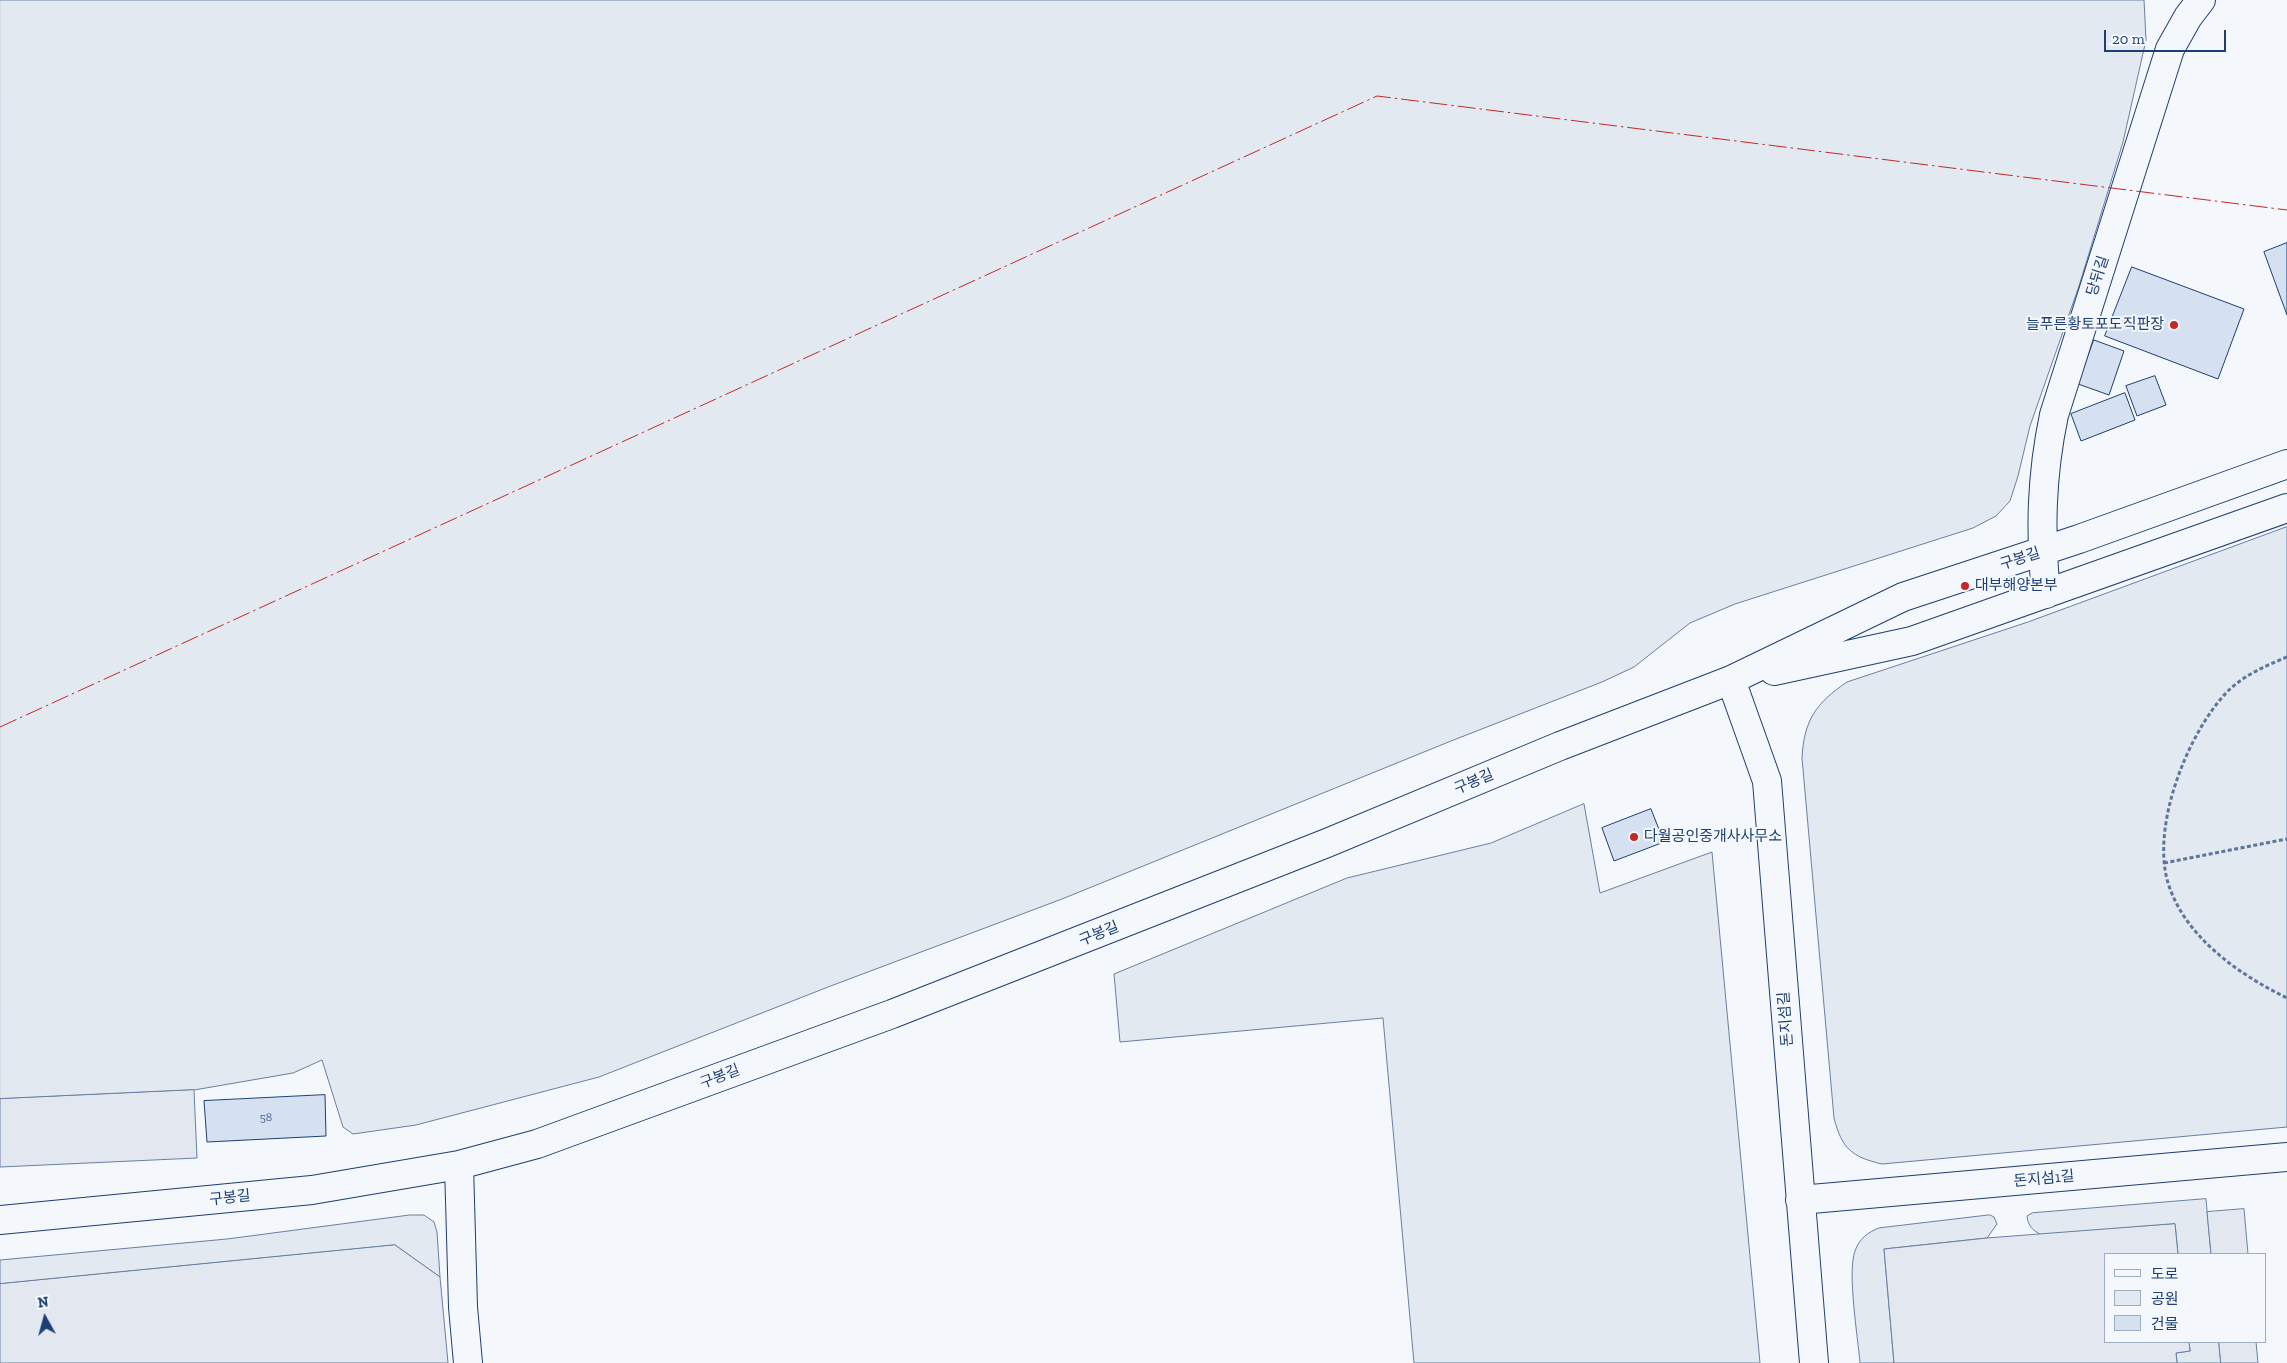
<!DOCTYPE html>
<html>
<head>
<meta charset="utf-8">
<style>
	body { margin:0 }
	#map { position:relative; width:2287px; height:1363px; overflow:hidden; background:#f4f7fb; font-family:"Zilla Slab","Noto Sans KR",serif }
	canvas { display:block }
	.legend { position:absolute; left:2104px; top:1253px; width:162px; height:90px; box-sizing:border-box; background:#f4f7fb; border:1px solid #9eadc5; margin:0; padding:6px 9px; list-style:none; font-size:15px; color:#1d3f73 }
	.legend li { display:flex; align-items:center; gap:10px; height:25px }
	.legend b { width:25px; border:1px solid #9eadc5 }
	.north { position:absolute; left:20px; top:1293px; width:50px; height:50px; -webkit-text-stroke:4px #f4f7fb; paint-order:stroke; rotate:353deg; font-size:14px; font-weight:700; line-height:20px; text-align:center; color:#1d3f73 }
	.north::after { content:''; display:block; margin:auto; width:18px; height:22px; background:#1d3f73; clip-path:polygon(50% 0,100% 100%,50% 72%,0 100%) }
	.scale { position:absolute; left:2104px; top:30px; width:122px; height:22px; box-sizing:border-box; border:2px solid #1d3f73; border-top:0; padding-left:6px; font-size:15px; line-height:18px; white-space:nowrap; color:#1d3f73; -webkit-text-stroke:4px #f4f7fb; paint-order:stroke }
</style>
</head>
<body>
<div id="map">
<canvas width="2287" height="1363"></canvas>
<ul class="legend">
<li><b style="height:6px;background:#f4f7fb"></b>도로</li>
<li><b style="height:14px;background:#e3e9f0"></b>공원</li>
<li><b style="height:14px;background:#d5e0f0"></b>건물</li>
</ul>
<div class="north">N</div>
<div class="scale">20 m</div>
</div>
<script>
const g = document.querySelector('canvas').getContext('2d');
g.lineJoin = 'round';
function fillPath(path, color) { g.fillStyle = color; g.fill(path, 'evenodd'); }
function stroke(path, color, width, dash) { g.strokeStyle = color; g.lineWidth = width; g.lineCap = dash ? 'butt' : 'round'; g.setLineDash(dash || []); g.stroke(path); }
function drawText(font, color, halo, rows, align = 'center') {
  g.font = font + ' "Zilla Slab","Noto Sans KR",serif'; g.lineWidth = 4; g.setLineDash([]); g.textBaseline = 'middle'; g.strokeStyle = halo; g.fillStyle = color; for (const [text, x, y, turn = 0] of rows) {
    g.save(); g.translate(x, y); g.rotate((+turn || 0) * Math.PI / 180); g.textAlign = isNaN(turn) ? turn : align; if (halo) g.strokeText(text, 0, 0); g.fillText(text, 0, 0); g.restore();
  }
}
const green = new Path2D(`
	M 0,0 L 2144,0 L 2146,40 L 2123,142 L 2079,286 L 2030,426 L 2018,476 L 2010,501 L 1996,516 L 1973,528 L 1735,604 L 1690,623 L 1634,667 L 1602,682 L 1451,741 L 1062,899 L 828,987 L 599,1077 L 416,1125 L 353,1134 L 343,1127 L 322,1060 L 293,1073 L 194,1090 L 0,1099 Z
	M 2287,527 L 2287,1127 L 1882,1164 C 1852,1157 1842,1149 1834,1118 L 1802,758 C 1804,720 1816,703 1847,682 L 2028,622 Z
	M 1584,804 L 1600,893 L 1712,852 L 1760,1363 L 1414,1363 L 1383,1018 L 1120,1042 L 1114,974 L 1347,878 L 1491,843 Z
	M 2206,1199 L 2211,1254 L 2178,1254 L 2175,1224 L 2042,1235 C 2033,1231 2028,1226 2027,1216 L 2032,1213 Z
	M 410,1215 L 424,1215 L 434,1222 L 437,1232 L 440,1277 L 395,1245 L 0,1284 L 0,1260 L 227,1239 Z
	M 1990,1215 L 1994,1217 L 1997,1224 L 1987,1238 L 1884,1249 L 1894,1363 L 1860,1363 C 1858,1338 1847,1272 1855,1251 C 1859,1239 1868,1232 1879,1228 Z
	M 2189,1342 L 2219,1342 L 2221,1363 L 2177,1363 L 2176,1353 L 2190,1351 Z`);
const parking = new Path2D(`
	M 194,1090 L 197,1158 L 0,1167 L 0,1099 Z
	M 2244,1209 L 2248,1254 L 2211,1254 L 2207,1212 Z
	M 2175,1224 L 2178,1254 L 2106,1254 L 2106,1342 L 2189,1342 L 2190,1351 L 2176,1353 L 2177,1363 L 1894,1363 L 1884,1249 L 1987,1238 Z
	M 395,1245 L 440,1277 L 448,1363 L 0,1363 L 0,1284 Z
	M 2219,1342 L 2256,1342 L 2258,1363 L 2221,1363 Z`);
const building = new Path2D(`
	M 2287,243 L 2287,315 L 2264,252 Z
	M 2132,267 L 2244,309 L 2218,379 L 2105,336 Z
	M 2094,340 L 2124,351 L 2109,395 L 2078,384 Z
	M 2155,376 L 2166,405 L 2137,416 L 2126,386 Z
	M 2125,393 L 2135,420 L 2081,441 L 2071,414 Z
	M 1651,809 L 1664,842 L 1614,861 L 1602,828 Z
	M 325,1095 L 326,1136 L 207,1142 L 204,1101 Z`);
const path = new Path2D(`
	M 2287,657 C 2265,666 2242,676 2226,693 C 2187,735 2151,826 2168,883 C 2185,937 2238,974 2287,998
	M 2164,863 L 2287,839`);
const minor = new Path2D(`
	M 2046,594 C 2040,532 2041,477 2054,415 L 2170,49 L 2188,17 L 2201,0
	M 1774,671 L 1912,641 L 2287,508
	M 1731,680 L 1767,781 L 1814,1363
	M 459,1165 L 463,1307 L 468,1363
	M 1800,1200 L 2287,1157
	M 0,1220 L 312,1190 L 459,1165 L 537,1144 L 892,1014 L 1327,843 L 1560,746 L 1731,680 L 1903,597 L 2079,539 L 2287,464`);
const power = new Path2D(`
	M 0,727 L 1377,96 L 2287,210`);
const markers = [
	[2174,325,5,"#c62828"],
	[1965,586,5,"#c62828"],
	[1634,837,5,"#c62828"]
];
const numberNames = [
	["58",266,1118]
];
const streetNames = [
	["당뒤길",2098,276,-72],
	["구봉길",2020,559,-18],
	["구봉길",1474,782,-23],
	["구봉길",1099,934,-22],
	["돈지섬길",1786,1019,-94],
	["구봉길",720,1077,-21],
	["돈지섬1길",2044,1179,-5],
	["구봉길",230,1198,-6]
];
const poiNames = [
	["늘푸른황토포도직판장",2164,325,"right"],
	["대부해양본부",1975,586],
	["다월공인중개사사무소",1644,837]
];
fillPath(green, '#e3e9f0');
stroke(green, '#687fa3', 1);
fillPath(parking, '#e3e8f0');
stroke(parking, '#687fa3', 1);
fillPath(building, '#d5e0f0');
stroke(building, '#1d3f73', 1);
stroke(minor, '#1d3f73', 30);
stroke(path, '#5e769c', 3, [4, 2.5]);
stroke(minor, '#f4f7fb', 28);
stroke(power, '#c62828', 1, [18, 4, 2.5, 4]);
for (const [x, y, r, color] of markers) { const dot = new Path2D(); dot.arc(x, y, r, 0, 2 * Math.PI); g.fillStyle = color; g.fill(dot); stroke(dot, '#f4f7fb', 2); }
drawText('12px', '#4b6792', null, numberNames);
drawText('15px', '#1d3f73', '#f4f7fb', streetNames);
drawText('15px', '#1d3f73', '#f4f7fb', poiNames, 'left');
</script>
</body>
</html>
